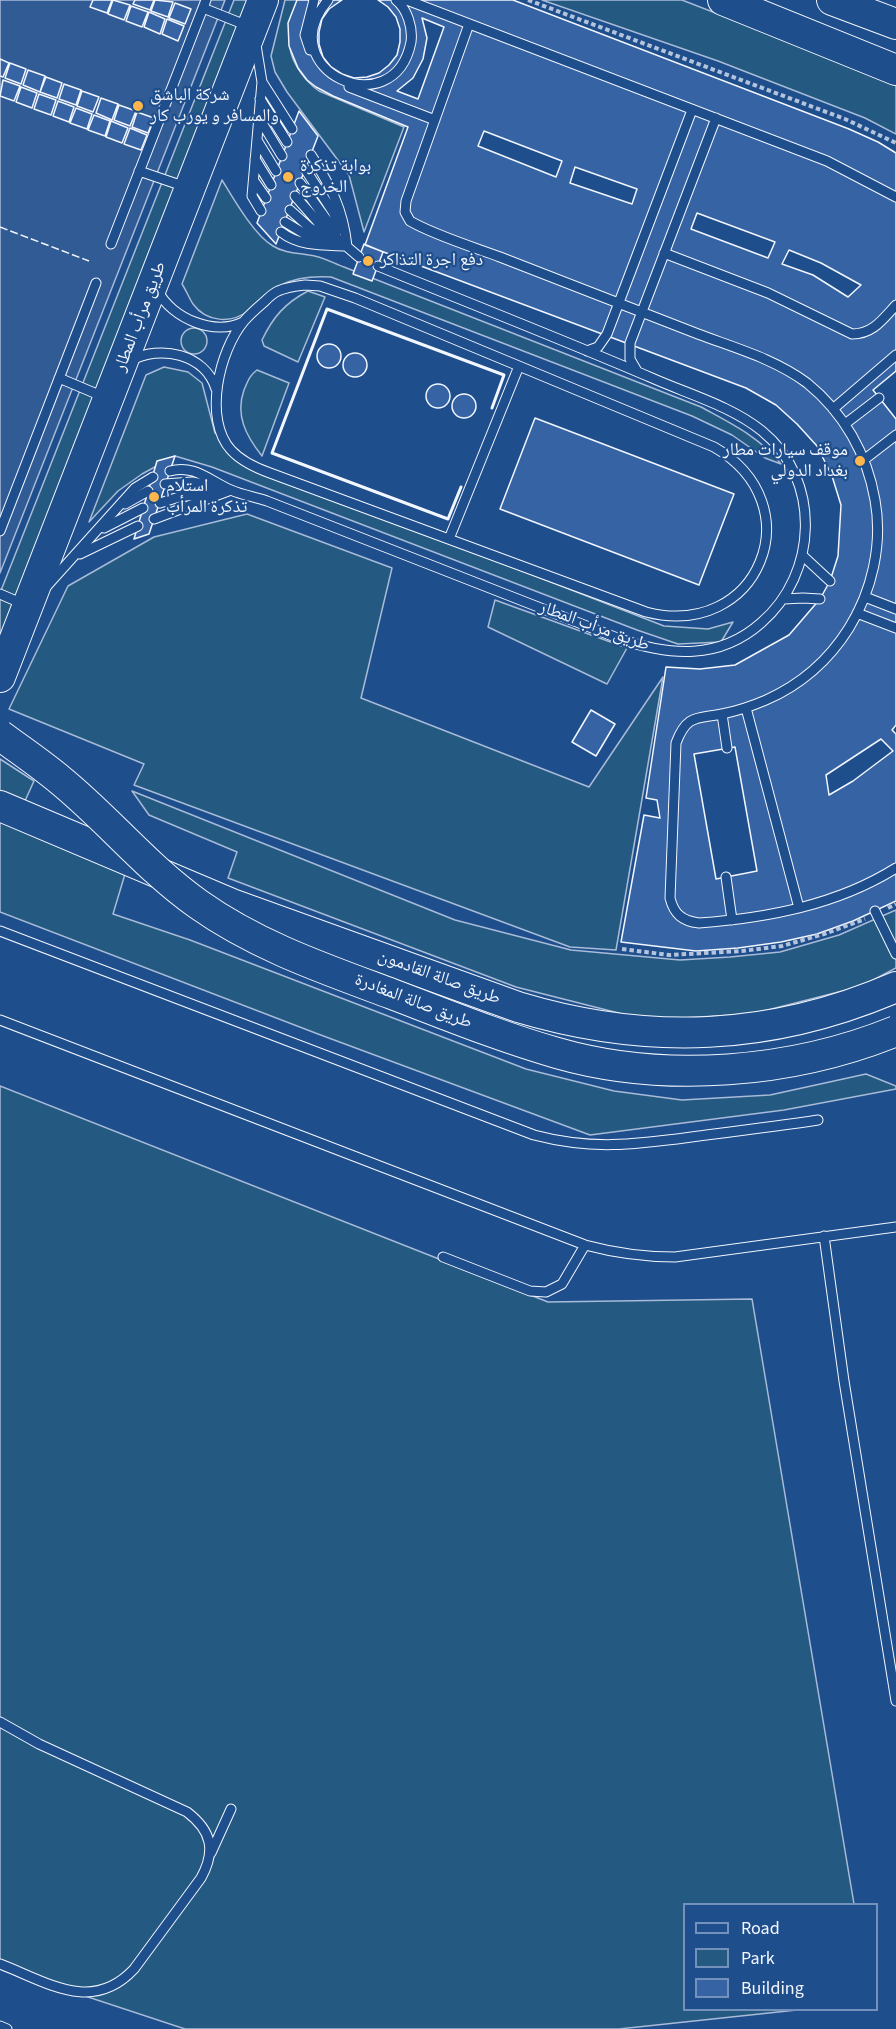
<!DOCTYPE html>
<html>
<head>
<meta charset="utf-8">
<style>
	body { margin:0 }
	#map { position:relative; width:896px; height:2029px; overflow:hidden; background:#1f4e8c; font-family:"Source Sans 3",sans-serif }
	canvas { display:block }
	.legend { position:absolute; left:683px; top:1903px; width:195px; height:108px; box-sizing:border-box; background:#1f4e8c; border:2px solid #7391ba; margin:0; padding:8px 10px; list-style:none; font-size:18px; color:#f2f6ff }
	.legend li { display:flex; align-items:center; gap:12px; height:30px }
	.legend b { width:30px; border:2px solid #7391ba }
</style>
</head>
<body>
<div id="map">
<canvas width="896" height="2029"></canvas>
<ul class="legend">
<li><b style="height:8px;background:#1f4e8c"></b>Road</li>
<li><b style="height:16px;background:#245a82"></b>Park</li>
<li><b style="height:16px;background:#3563a3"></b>Building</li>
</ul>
</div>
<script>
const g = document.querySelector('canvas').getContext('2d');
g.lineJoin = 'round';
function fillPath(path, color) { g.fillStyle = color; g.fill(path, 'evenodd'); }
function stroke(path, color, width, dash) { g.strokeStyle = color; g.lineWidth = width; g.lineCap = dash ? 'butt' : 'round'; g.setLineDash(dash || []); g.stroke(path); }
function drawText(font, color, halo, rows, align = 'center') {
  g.font = font + ' "Source Sans 3","Noto Naskh Arabic",sans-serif'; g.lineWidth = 4.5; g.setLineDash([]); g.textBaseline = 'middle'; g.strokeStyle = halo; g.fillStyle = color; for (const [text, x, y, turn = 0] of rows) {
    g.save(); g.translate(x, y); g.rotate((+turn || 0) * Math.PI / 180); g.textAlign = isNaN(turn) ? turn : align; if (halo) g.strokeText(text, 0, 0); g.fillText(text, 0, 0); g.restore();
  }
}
const green = new Path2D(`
	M 234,0 L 259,0 L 0,666 L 0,593 Z
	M 285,0 L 298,0 C 295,14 288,34 290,48 C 292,64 306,82 319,91 L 404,127 L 364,232 L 349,175 L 287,92 L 275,72 L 271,56 Z
	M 542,0 L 682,0 L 896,83 L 896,134 L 865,118 L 718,61 Z
	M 222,180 C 233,198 254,235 273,246 C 284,253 297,253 309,255 C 321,256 333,263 344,267 L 701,407 C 730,423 760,437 781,464 L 765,458 L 732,435 L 692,416 L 331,277 C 315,276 295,278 281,285 C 267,292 260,303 248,311 C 231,324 206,322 193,304 C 189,298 186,290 182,284 Z
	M 308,291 L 325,297 L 298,362 L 264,346 L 262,340 C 273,317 285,303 308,291 Z
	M181 341a13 13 0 1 1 26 0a13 13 0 1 1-26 0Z
	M 164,367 L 188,372 L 202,383 L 215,433 L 235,449 L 245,463 L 664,626 L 708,629 L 733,622 L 721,642 L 678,644 L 637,630 L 212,467 L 175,456 L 142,474 L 118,491 L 89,522 L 146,375 Z
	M 257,370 L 289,383 L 262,456 C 246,436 235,415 244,390 C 248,381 249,376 257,370 Z
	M 247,514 L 392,568 L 361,698 L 589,787 L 663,677 L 616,950 L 570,947 L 134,785 L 144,764 L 9,709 L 68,586 L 154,537 Z
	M 495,600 L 627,648 L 607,684 L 488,627 Z
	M 0,759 L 34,781 L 24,803 L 0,791 Z
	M 132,791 L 455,920 L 571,950 L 680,960 L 730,957 L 780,952 L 839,935 L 896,910 L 896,968 L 862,986 L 752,1014 L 646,1020 L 516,987 L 228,878 L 237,852 L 149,815 Z
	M 0,816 L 125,874 L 113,914 L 190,940 L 526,1069 L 614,1091 L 682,1100 L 770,1095 L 866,1074 L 896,1086 L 896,1089 L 784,1110 L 590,1135 L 318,1034 L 0,912 Z
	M 0,1086 L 548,1302 L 752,1299 L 854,1904 L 684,1904 L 684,2010 L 797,2010 L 619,2029 L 185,2029 L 0,1968 Z`);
const parking = new Path2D(`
	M 0,0 L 225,0 L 0,573 Z`);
const building = new Path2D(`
	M 93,0 L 112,0 L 107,13 L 90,7 Z
	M 113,0 L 130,5 L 124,20 L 108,14 Z
	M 135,0 L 154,0 L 150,10 L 133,4 Z
	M 155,0 L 173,2 L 168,17 L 151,11 Z
	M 297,0 L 342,0 L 329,9 L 322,19 L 319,32 L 319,44 L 323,57 L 331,67 L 342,74 L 354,78 L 367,77 L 379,73 L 389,65 L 397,55 L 400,42 L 400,29 L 396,17 L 388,7 L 378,0 L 513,0 L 849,129 L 878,142 L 896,153 L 896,371 L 873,390 L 896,419 L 896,725 L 892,730 L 896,734 L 896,901 L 853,921 L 817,934 L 781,942 L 738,948 L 696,951 L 621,942 L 644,815 L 660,818 L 657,800 L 646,798 L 666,667 L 700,669 L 735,665 L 789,635 L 820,599 L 830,581 L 838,556 L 841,505 L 832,476 L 817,446 L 797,424 L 776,405 L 746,388 L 365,245 L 408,127 L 333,96 L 316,87 L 307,80 L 298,68 L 289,46 L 288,23 ZM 422,18 L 444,27 L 418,99 L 397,91 L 413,78 L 423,59 L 427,38 ZM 484,131 L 562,161 L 556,177 L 478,146 ZM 575,167 L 637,189 L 632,204 L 570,183 ZM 697,213 L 775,242 L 768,258 L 691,229 ZM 789,250 L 821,263 L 861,285 L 848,297 L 813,275 L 782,264 ZM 881,739 L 893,751 L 853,781 L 829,795 L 826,775 ZM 735,747 L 757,871 L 716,879 L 694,754 Z
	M 175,3 L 191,9 L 185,24 L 169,18 Z
	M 131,6 L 148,12 L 142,27 L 126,21 Z
	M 149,12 L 165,19 L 160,34 L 144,27 Z
	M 167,19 L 184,26 L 178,41 L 162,34 Z
	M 0,59 L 9,63 L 3,77 L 0,76 Z
	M 10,63 L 26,69 L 21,84 L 5,78 Z
	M 28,70 L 45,76 L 40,92 L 23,85 Z
	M 46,77 L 62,83 L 57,98 L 40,92 Z
	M 3,80 L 20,86 L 14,101 L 0,96 Z
	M 64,84 L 81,90 L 76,105 L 59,99 Z
	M 21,87 L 37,93 L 32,108 L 16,102 Z
	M 82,91 L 99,97 L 93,112 L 77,106 Z
	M 39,94 L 56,100 L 51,115 L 34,109 Z
	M 101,98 L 118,104 L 112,120 L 96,113 Z
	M 58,101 L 74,107 L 69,122 L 53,116 Z
	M 119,105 L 136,111 L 130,126 L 114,120 Z
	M 76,108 L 92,114 L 87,129 L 70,123 Z
	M 299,111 L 318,136 L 276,244 L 257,223 Z
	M 137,112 L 154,118 L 148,133 L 132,127 Z
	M 94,115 L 110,121 L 105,136 L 88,130 Z
	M 111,121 L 128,128 L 122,143 L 106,137 Z
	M 130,128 L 147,135 L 141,150 L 124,144 Z
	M 364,244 L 383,252 L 372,281 L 353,274 Z
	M317 356a12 12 0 1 1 24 0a12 12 0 1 1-24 0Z
	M343 365a12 12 0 1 1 24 0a12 12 0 1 1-24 0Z
	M426 396a12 12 0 1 1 24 0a12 12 0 1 1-24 0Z
	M452 406a12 12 0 1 1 24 0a12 12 0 1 1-24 0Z
	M 535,418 L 734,494 L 699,585 L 500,509 Z
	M 175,456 L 149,534 L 134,539 L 157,461 Z
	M 591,710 L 615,724 L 596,756 L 572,742 Z`);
const path = new Path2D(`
	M 528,0 L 845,119 L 896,143
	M 888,908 L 896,904
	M 622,949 L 669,955 L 742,951 L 782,946 L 824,934 L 865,919`);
const lane = new Path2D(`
	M 328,0 C 269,70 394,127 411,42 C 413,27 407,9 396,0
	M 407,0 L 827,161 L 896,197
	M 203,8 L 248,26
	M 469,24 L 406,201 L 405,212 L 410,221 C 434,235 473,247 500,257 C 566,283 632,309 698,334 C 735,348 775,359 807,383 C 844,413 867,454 875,500 C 883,544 872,591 849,628 C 829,660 800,685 766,700 C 752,706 737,711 722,714 C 697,719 687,714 676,743 L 670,898 C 674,914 682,921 699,923 C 767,918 837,905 896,868
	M 256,45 L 262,82 L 252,196 L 261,211
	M 310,50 L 305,35 L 314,0
	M 262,82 L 292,129
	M 349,87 L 435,120
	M 260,99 L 287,142
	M 259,118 L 282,156
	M 257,140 L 276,171
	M 311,155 C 331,187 343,209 347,246
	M 255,159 L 271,185
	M 305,169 L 333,212 L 341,230
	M 139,171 L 186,187
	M 254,181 L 266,198
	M 300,183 L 336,233
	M 295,196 L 317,221 L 359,257
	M 290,210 L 310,228 L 331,238
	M 285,222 L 308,236 L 327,241
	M 281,232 C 300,247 324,245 347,246
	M 111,244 L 206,0
	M 664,253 L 768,293 L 852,334 C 873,334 883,319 896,305
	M 305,285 L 320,286 L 355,298 L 714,447 C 815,505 758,641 646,612 L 270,473 C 256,468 242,462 231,450 C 203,419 219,351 244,321 C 250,314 257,308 264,302 C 268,298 273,293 278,291 C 287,287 296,286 305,285 Z
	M 158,291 C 172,319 215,336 243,322
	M 587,351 L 598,347 L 607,334 L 692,110
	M 130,361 C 160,344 205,354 216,389
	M 637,371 L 630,359 L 630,343 L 716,118
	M 59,378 L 104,397
	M 833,409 L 896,355
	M 845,424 L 879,398
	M 865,459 L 896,435
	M 170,471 C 194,464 210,481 231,490 C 242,495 255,497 267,501 L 620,639 C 670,656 719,660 761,623 C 818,574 822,480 762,431 C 731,406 688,394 652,378 C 561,339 469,303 378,266
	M 165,484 L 192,482 L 219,487
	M 160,503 L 179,497 L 216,492
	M 125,504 L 148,491
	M 154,519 L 231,490
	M 104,528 L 143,508
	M 0,531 L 96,283
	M 449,539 L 519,366
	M 80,554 L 138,526
	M 803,556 L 830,581
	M 46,587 L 135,488 L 153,477
	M 0,594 L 23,604
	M 865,597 L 896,609
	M 784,599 L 803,598 L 820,599
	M 857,613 L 896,628
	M 746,708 L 799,908
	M 722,714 L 727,748
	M 726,877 L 732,920
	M 875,911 L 896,954
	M 0,931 L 534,1135 C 595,1151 638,1144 699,1136 C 738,1131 778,1126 818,1120
	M 0,1020 L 585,1245 C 615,1253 644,1257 675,1257 L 896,1227
	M 824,1236 L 844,1381 L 896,1701
	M 443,1257 L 530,1291 L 546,1292 L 562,1284 L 585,1245
	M 0,1722 L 39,1744 L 187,1812 C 212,1831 216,1851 201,1878 L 134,1969 C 92,2014 47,1982 0,1964
	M 211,1853 L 231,1809
	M 0,2026 L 7,2029`);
const primary = new Path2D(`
	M 723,0 L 896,70
	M 832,0 L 896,24
	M 0,677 L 263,0
	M 0,806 L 232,904 L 518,1007 C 648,1046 771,1041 896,987`);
const primaryBridge = new Path2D(`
	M 0,735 C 20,750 41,764 60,780 C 108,819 147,868 198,904 C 257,946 325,969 392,994 C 447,1015 501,1037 557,1053 C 665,1084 793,1073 896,1031`);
const fence = new Path2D(`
	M 0,227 L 89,261`);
const wall = new Path2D(`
	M 461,487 L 448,519 L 272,453 L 327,309 L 504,375 L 492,408`);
const markers = [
	[138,106,6,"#ffb74d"],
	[288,177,6,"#ffb74d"],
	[368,261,6,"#ffb74d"],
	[860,461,6,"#ffb74d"],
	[154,497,6,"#ffb74d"]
];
const poiNames = [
	["شركة الباشق",150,96],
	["والمسافر و يورب كار",150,117],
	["بوابة تذكرة",300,167],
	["الخروج",300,188],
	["دفع اجرة التذاكر",380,261],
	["موقف سيارات مطار",848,451,"right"],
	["بغداد الدولي",848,472,"right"],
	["استلام",166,487],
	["تذكرة المرأب",166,508]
];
const streetNames = [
	["طريق مرأب المطار",141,317,-69],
	["طريق مرأب المطار",594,627,20],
	["طريق صالة القادمون",439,978,20],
	["طريق صالة المغادرة",413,1002,21]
];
fillPath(green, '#245a82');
stroke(green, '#a8bbd7', 1.5);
fillPath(parking, '#305b95');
stroke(parking, '#a8bbd7', 1.5);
fillPath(building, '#3563a3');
stroke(building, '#f2f6ff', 1.5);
stroke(lane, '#f2f6ff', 11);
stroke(primary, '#f2f6ff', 32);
stroke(path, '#b3c4dc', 4, [4.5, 3]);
stroke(lane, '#1f4e8c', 9);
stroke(primary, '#1f4e8c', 30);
stroke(primaryBridge, '#f2f6ff', 32, []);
stroke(primaryBridge, '#1f4e8c', 30);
stroke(fence, '#f2f6ff', 1.5, [8, 3]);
stroke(wall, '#f2f6ff', 3);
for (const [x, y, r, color] of markers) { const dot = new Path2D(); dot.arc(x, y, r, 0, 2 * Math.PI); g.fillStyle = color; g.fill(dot); stroke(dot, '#1f4e8c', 2); }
drawText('18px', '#f2f6ff', '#1f4e8c', poiNames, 'left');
drawText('18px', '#f2f6ff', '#1f4e8c', streetNames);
</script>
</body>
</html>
